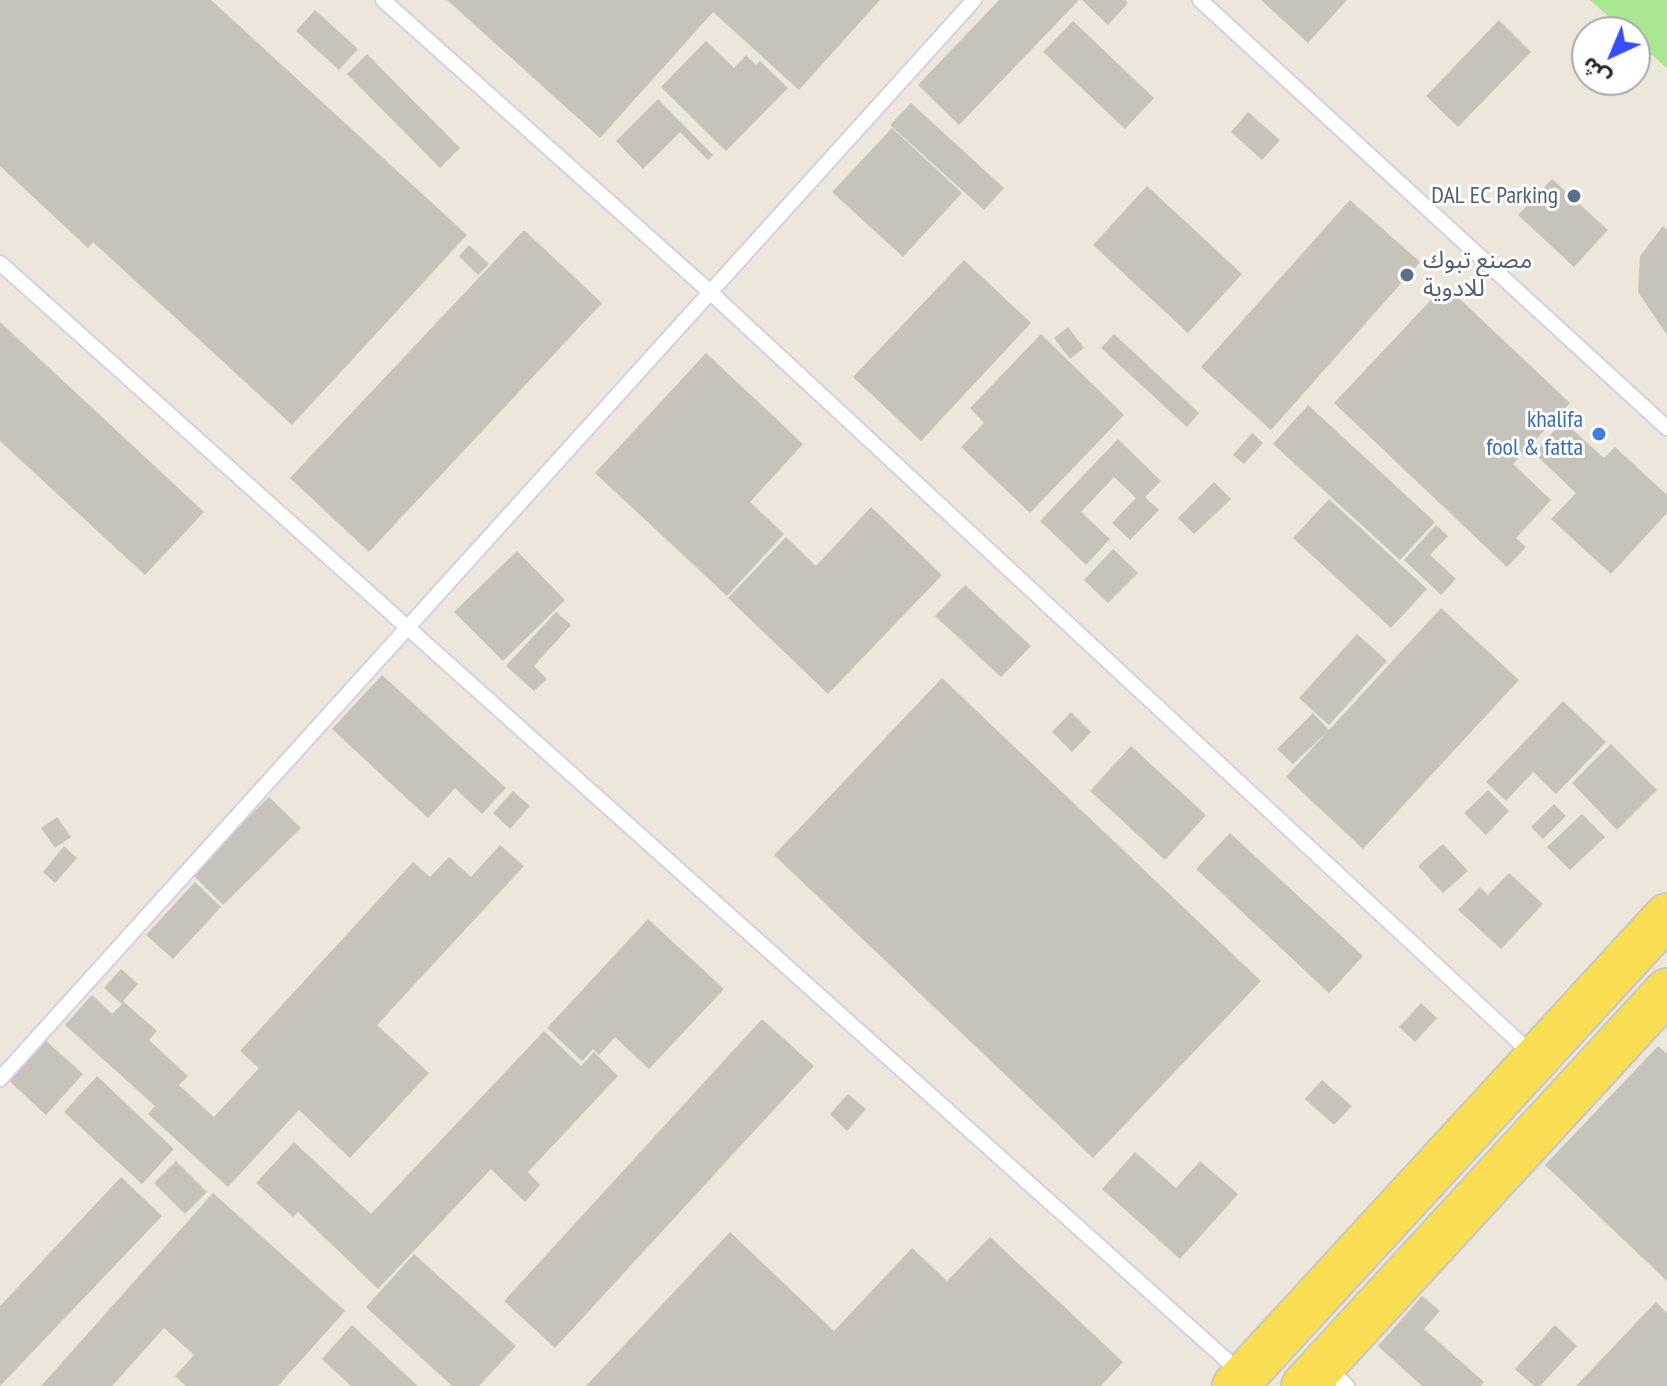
<!DOCTYPE html>
<html>
<head>
<meta charset="utf-8">
<style>
	body { margin:0 }
	#map { position:relative; width:1667px; height:1386px; overflow:hidden; background:#ede6da; font-family:"PT Sans Narrow","Noto Sans Arabic",sans-serif }
	canvas { display:block }
	.north { position:absolute; left:1571px; top:16px; width:80px; height:80px; box-sizing:border-box; background:#fff; border:2px solid #a9a9a9; border-radius:50%; rotate:224deg; font-size:22px; font-weight:700; line-height:32px; text-align:center; color:#292929 }
	.north::after { content:''; display:block; margin:auto; width:28px; height:36px; background:#354cff; clip-path:polygon(50% 0,100% 100%,50% 72%,0 100%) }
</style>
</head>
<body>
<div id="map">
<canvas width="1667" height="1386"></canvas>
<div class="north">ش</div>
</div>
<script>
const g = document.querySelector('canvas').getContext('2d');
g.lineJoin = 'round';
function fillPath(path, color) { g.fillStyle = color; g.fill(path, 'evenodd'); }
function stroke(path, color, width, dash) { g.strokeStyle = color; g.lineWidth = width; g.lineCap = dash ? 'butt' : 'round'; g.setLineDash(dash || []); g.stroke(path); }
function drawText(font, color, halo, rows, align = 'center') {
  g.font = font + ' "PT Sans Narrow","Noto Sans Arabic",sans-serif'; g.lineWidth = 6; g.setLineDash([]); g.textBaseline = 'middle'; g.strokeStyle = halo; g.fillStyle = color; for (const [text, x, y, turn = 0] of rows) {
    g.save(); g.translate(x, y); g.rotate((+turn || 0) * Math.PI / 180); g.textAlign = isNaN(turn) ? turn : align; if (halo) g.strokeText(text, 0, 0); g.fillText(text, 0, 0); g.restore();
  }
}
const green = new Path2D(`
	M 1590,0 L 1667,0 L 1667,68 L 1635,40 L 1635,32 L 1626,32 Z`);
const building = new Path2D(`
	M 0,0 L 211,0 L 467,235 L 292,425 L 93,242 L 88,248 L 0,166 Z
	M 447,0 L 880,0 L 799,90 L 713,12 L 600,138 Z
	M 999,0 L 1079,0 L 959,125 L 918,85 Z
	M 1082,0 L 1125,0 L 1128,3 L 1108,25 Z
	M 1261,0 L 1347,0 L 1308,43 Z
	M 315,10 L 358,49 L 339,70 L 296,31 Z
	M 1499,20 L 1531,52 L 1458,127 L 1426,96 Z
	M 1073,21 L 1154,98 L 1125,129 L 1043,52 Z
	M 706,41 L 734,68 L 746,55 L 756,65 L 760,61 L 788,88 L 726,151 L 661,87 Z
	M 367,54 L 460,148 L 440,168 L 347,74 Z
	M 658,99 L 713,155 L 708,160 L 680,132 L 643,169 L 616,141 Z
	M 911,103 L 1004,188 L 984,210 L 890,125 Z
	M 1248,112 L 1280,140 L 1262,160 L 1231,132 Z
	M 892,128 L 962,193 L 903,257 L 832,192 Z
	M 1552,179 L 1608,230 L 1574,267 L 1518,215 Z
	M 1147,186 L 1242,274 L 1188,333 L 1093,245 Z
	M 1350,200 L 1420,262 L 1271,430 L 1201,367 Z
	M 1663,226 L 1667,230 L 1667,335 L 1638,292 L 1640,256 Z
	M 524,230 L 602,303 L 369,552 L 290,478 Z
	M 469,245 L 489,264 L 478,275 L 459,256 Z
	M 964,260 L 1031,323 L 921,441 L 853,377 Z
	M 1445,285 L 1570,403 L 1513,464 L 1551,500 L 1516,538 L 1526,547 L 1507,567 L 1334,403 Z
	M 0,322 L 204,512 L 145,575 L 0,441 Z
	M 1068,327 L 1084,348 L 1070,359 L 1054,338 Z
	M 1041,334 L 1124,415 L 1030,513 L 961,447 L 984,423 L 970,408 Z
	M 1114,334 L 1199,413 L 1187,427 L 1101,348 Z
	M 706,353 L 803,444 L 750,502 L 784,534 L 727,596 L 595,473 Z
	M 1308,405 L 1435,522 L 1400,560 L 1273,444 Z
	M 1563,421 L 1604,458 L 1615,447 L 1667,495 L 1667,513 L 1611,574 L 1551,519 L 1576,493 L 1534,453 Z
	M 1252,433 L 1263,443 L 1244,464 L 1233,455 Z
	M 1118,439 L 1161,481 L 1145,497 L 1159,510 L 1130,540 L 1112,523 L 1136,498 L 1114,477 L 1081,512 L 1110,539 L 1086,565 L 1040,521 Z
	M 1214,482 L 1231,499 L 1194,534 L 1178,518 Z
	M 1329,499 L 1427,589 L 1391,628 L 1293,538 Z
	M 871,507 L 942,575 L 828,694 L 728,598 L 786,537 L 816,566 Z
	M 1436,525 L 1448,536 L 1430,555 L 1456,579 L 1441,595 L 1404,560 Z
	M 1113,549 L 1138,573 L 1108,603 L 1084,580 Z
	M 517,551 L 565,600 L 503,661 L 454,612 Z
	M 965,585 L 1031,646 L 1001,677 L 935,616 Z
	M 1441,608 L 1519,680 L 1363,849 L 1286,777 L 1327,732 L 1293,764 L 1277,749 L 1313,713 L 1329,730 Z
	M 556,612 L 571,625 L 534,666 L 547,679 L 534,691 L 506,666 Z
	M 1357,634 L 1387,661 L 1329,725 L 1299,698 Z
	M 382,675 L 506,788 L 482,814 L 455,788 L 428,818 L 332,729 Z
	M 942,678 L 1261,981 L 1093,1158 L 774,855 Z
	M 1563,701 L 1606,742 L 1556,794 L 1533,772 L 1506,801 L 1486,782 Z
	M 1071,712 L 1091,732 L 1072,752 L 1052,732 Z
	M 1611,744 L 1657,790 L 1617,830 L 1572,783 Z
	M 1131,746 L 1206,815 L 1165,860 L 1090,791 Z
	M 1488,790 L 1509,811 L 1486,835 L 1464,813 Z
	M 513,791 L 530,806 L 510,829 L 493,813 Z
	M 269,797 L 301,828 L 223,905 L 191,873 Z
	M 1554,804 L 1566,816 L 1543,839 L 1531,827 Z
	M 1582,814 L 1605,837 L 1570,870 L 1547,847 Z
	M 57,817 L 71,837 L 55,848 L 41,828 Z
	M 1230,833 L 1363,956 L 1329,993 L 1196,869 Z
	M 1443,844 L 1468,871 L 1443,893 L 1418,866 Z
	M 500,845 L 524,866 L 377,1025 L 429,1073 L 350,1158 L 299,1110 L 228,1187 L 148,1114 L 155,1106 L 65,1025 L 92,995 L 112,1014 L 122,1004 L 104,988 L 121,969 L 138,984 L 123,1001 L 157,1031 L 149,1040 L 188,1076 L 179,1085 L 214,1117 L 259,1068 L 240,1051 L 413,862 L 430,877 L 449,857 L 471,877 Z
	M 64,846 L 77,858 L 55,883 L 43,872 Z
	M 1509,873 L 1543,904 L 1501,949 L 1458,910 L 1480,887 L 1488,895 Z
	M 195,882 L 221,907 L 173,959 L 146,935 Z
	M 648,919 L 724,989 L 649,1069 L 615,1037 L 599,1055 L 593,1049 L 582,1061 L 547,1028 Z
	M 1421,1003 L 1437,1018 L 1415,1042 L 1399,1027 Z
	M 762,1019 L 814,1066 L 555,1348 L 504,1301 Z
	M 544,1031 L 581,1066 L 594,1052 L 618,1076 L 528,1172 L 540,1185 L 525,1202 L 491,1169 L 378,1289 L 298,1212 L 293,1217 L 256,1183 L 294,1142 L 371,1214 Z
	M 43,1038 L 83,1074 L 46,1115 L 6,1078 Z
	M 1658,1046 L 1667,1054 L 1667,1281 L 1545,1165 Z
	M 97,1076 L 174,1149 L 142,1184 L 64,1112 Z
	M 1322,1080 L 1352,1106 L 1334,1125 L 1305,1099 Z
	M 848,1094 L 866,1109 L 847,1131 L 830,1114 Z
	M 1135,1152 L 1176,1188 L 1200,1161 L 1238,1194 L 1180,1259 L 1102,1189 Z
	M 176,1161 L 207,1192 L 185,1214 L 154,1183 Z
	M 121,1177 L 162,1216 L 0,1386 L 0,1306 Z
	M 213,1193 L 345,1311 L 278,1386 L 186,1386 L 175,1376 L 194,1355 L 164,1328 L 112,1386 L 41,1386 Z
	M 730,1232 L 834,1331 L 912,1248 L 947,1281 L 990,1237 L 1123,1362 L 1101,1386 L 586,1386 Z
	M 414,1254 L 516,1346 L 479,1386 L 452,1386 L 366,1307 Z
	M 1422,1296 L 1440,1311 L 1424,1329 L 1484,1382 L 1481,1386 L 1422,1386 L 1378,1346 Z
	M 1656,1302 L 1667,1313 L 1667,1386 L 1576,1386 Z
	M 352,1325 L 418,1386 L 351,1386 L 322,1359 Z
	M 1555,1325 L 1577,1346 L 1540,1386 L 1534,1386 L 1515,1369 Z`);
const lane = new Path2D(`
	M 383,0 L 710,292 L 1534,1056
	M 1200,0 L 1667,428
	M 0,263 L 1241,1373
	M 0,1079 L 974,0
	M 1327,1367 L 1347,1386`);
const primary = new Path2D(`
	M 1235,1386 L 1667,916
	M 1304,1386 L 1667,991`);
const markers = [
	[1574,196,8,"#5c6f8a"],
	[1407,275,8,"#5c6f8a"],
	[1599,434,8,"#3f7fe0"]
];
const serviceNames = [
	["DAL EC Parking",1558,196],
	["مصنع تبوك",1423,261,"left"],
	["للادوية",1423,289,"left"]
];
const shopNames = [
	["khalifa",1583,420],
	["fool & fatta",1583,448]
];
fillPath(green, '#a9e793');
fillPath(building, '#c8c3ba');
stroke(lane, '#cfd2e3', 18);
stroke(primary, '#c7c7c7', 48);
stroke(lane, '#fff', 14);
stroke(primary, '#f9de53', 44);
for (const [x, y, r, color] of markers) { const dot = new Path2D(); dot.arc(x, y, r, 0, 2 * Math.PI); g.fillStyle = color; g.fill(dot); stroke(dot, '#fff', 3); }
drawText('24px', '#4e5e75', '#fff', serviceNames, 'right');
drawText('24px', '#366cbe', '#fff', shopNames, 'right');
</script>
</body>
</html>
